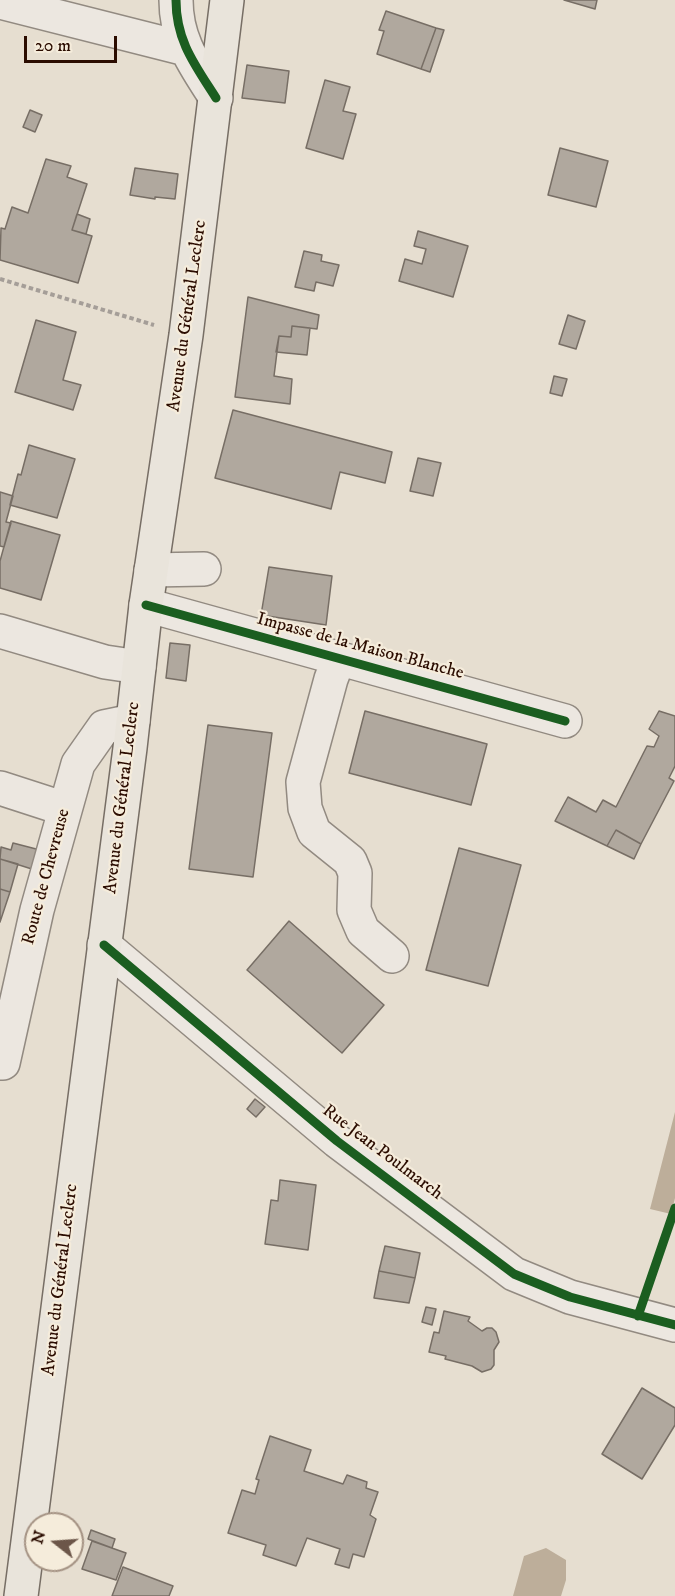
<!DOCTYPE html>
<html>
<head>
<meta charset="utf-8">
<style>
	body { margin:0 }
	#map { position:relative; width:675px; height:1596px; overflow:hidden; background:#e6ded0; font-family:"IM FELL DW Pica",serif }
	canvas { display:block }
	.north { position:absolute; left:24px; top:1512px; width:60px; height:60px; box-sizing:border-box; background:#f5ecdb; border:2px solid #a49283; border-radius:50%; rotate:287deg; font-size:16px; font-weight:700; line-height:24px; text-align:center; color:#2b0c00 }
	.north::after { content:''; display:block; margin:auto; width:21px; height:27px; background:#6c5649; clip-path:polygon(50% 0,100% 100%,50% 72%,0 100%) }
	.scale { position:absolute; left:24px; top:36px; width:93px; height:27px; box-sizing:border-box; border:3px solid #2b0c00; border-top:0; padding-left:8px; font-size:18px; line-height:21px; white-space:nowrap; color:#2b0c00; -webkit-text-stroke:4px #f5ecdb; paint-order:stroke }
</style>
</head>
<body>
<div id="map">
<canvas width="675" height="1596"></canvas>
<div class="north">N</div>
<div class="scale">20 m</div>
</div>
<script>
const g = document.querySelector('canvas').getContext('2d');
g.lineJoin = 'round';
function fillPath(path, color) { g.fillStyle = color; g.fill(path, 'evenodd'); }
function stroke(path, color, width, dash) { g.strokeStyle = color; g.lineWidth = width; g.lineCap = dash ? 'butt' : 'round'; g.setLineDash(dash || []); g.stroke(path); }
function drawText(font, color, halo, rows, align = 'center') {
  g.font = font + ' "IM FELL DW Pica",serif'; g.lineWidth = 4.5; g.setLineDash([]); g.textBaseline = 'middle'; g.strokeStyle = halo; g.fillStyle = color; for (const [text, x, y, turn = 0] of rows) {
    g.save(); g.translate(x, y); g.rotate((+turn || 0) * Math.PI / 180); g.textAlign = isNaN(turn) ? turn : align; if (halo) g.strokeText(text, 0, 0); g.fillText(text, 0, 0); g.restore();
  }
}
const water = new Path2D(`
	M 675,1112 L 675,1198 L 671,1214 L 650,1209 Z
	M 546,1548 L 566,1560 L 566,1580 L 561,1596 L 513,1596 L 524,1556 Z`);
const building = new Path2D(`
	M 564,0 L 597,0 L 595,9 Z
	M 386,11 L 436,28 L 421,69 L 377,54 L 384,31 L 379,30 Z
	M 436,28 L 444,30 L 430,72 L 421,69 Z
	M 247,65 L 289,71 L 285,103 L 242,98 Z
	M 325,80 L 350,87 L 343,111 L 356,114 L 343,159 L 306,148 Z
	M 30,110 L 42,115 L 35,132 L 23,127 Z
	M 560,148 L 608,161 L 596,207 L 548,195 Z
	M 46,159 L 71,166 L 67,177 L 87,184 L 72,230 L 92,236 L 78,283 L 0,260 L 1,228 L 5,229 L 12,207 L 28,213 Z
	M 135,168 L 178,174 L 175,199 L 155,197 L 155,199 L 130,195 Z
	M 77,214 L 90,219 L 86,234 L 72,230 Z
	M 418,231 L 468,246 L 453,297 L 399,281 L 405,259 L 422,264 L 426,249 L 414,246 Z
	M 304,251 L 322,255 L 321,261 L 339,265 L 333,286 L 316,282 L 314,291 L 295,287 Z
	M 248,297 L 319,315 L 317,329 L 292,326 L 291,337 L 279,336 L 274,376 L 292,379 L 290,404 L 235,397 Z
	M 568,315 L 585,321 L 576,349 L 559,344 Z
	M 36,320 L 76,332 L 63,380 L 81,385 L 73,410 L 15,392 Z
	M 292,326 L 310,328 L 307,355 L 276,352 L 279,336 L 291,337 Z
	M 554,376 L 567,379 L 562,396 L 550,393 Z
	M 233,410 L 392,452 L 385,483 L 340,472 L 331,509 L 215,478 Z
	M 29,445 L 75,459 L 57,518 L 10,505 L 18,474 L 21,475 Z
	M 418,458 L 441,463 L 433,496 L 410,491 Z
	M 0,492 L 13,496 L 6,522 L 11,523 L 4,547 L 0,546 Z
	M 11,521 L 60,535 L 41,600 L 0,588 L 0,561 Z
	M 269,567 L 332,576 L 326,625 L 261,615 Z
	M 170,643 L 190,645 L 186,681 L 166,678 Z
	M 365,711 L 487,744 L 471,805 L 349,773 Z
	M 659,711 L 675,716 L 675,766 L 669,778 L 674,781 L 641,844 L 616,830 L 607,846 L 555,821 L 568,797 L 596,812 L 603,800 L 616,807 L 647,746 L 654,747 L 659,736 L 649,729 Z
	M 208,725 L 272,733 L 253,877 L 189,869 Z
	M 616,830 L 641,844 L 634,859 L 607,846 Z
	M 13,843 L 40,850 L 35,870 L 0,859 L 1,847 L 11,850 Z
	M 459,848 L 521,865 L 488,986 L 426,970 Z
	M 0,859 L 18,864 L 10,892 L 0,889 Z
	M 0,889 L 10,892 L 0,922 Z
	M 289,921 L 384,1005 L 342,1053 L 247,970 Z
	M 255,1099 L 265,1107 L 256,1117 L 247,1109 Z
	M 280,1180 L 316,1185 L 308,1250 L 265,1244 L 271,1200 L 278,1201 Z
	M 385,1246 L 420,1253 L 415,1278 L 379,1271 Z
	M 379,1271 L 415,1278 L 409,1303 L 374,1298 Z
	M 426,1307 L 436,1309 L 432,1325 L 422,1322 Z
	M 444,1311 L 470,1317 L 468,1321 L 482,1331 L 487,1328 L 492,1328 L 496,1332 L 499,1342 L 494,1350 L 494,1365 L 491,1369 L 482,1372 L 472,1366 L 445,1359 L 446,1356 L 429,1352 L 434,1332 L 439,1333 Z
	M 642,1388 L 675,1408 L 675,1425 L 642,1479 L 602,1454 Z
	M 270,1436 L 311,1450 L 304,1471 L 343,1484 L 347,1475 L 367,1482 L 366,1488 L 378,1492 L 370,1515 L 376,1519 L 364,1557 L 353,1554 L 349,1568 L 335,1564 L 340,1549 L 307,1538 L 296,1566 L 263,1555 L 266,1545 L 228,1533 L 242,1490 L 255,1494 L 259,1480 L 256,1479 Z
	M 91,1530 L 115,1539 L 112,1548 L 88,1539 Z
	M 92,1541 L 126,1553 L 116,1580 L 82,1569 Z
	M 123,1567 L 173,1586 L 169,1596 L 112,1596 Z`);
const path = new Path2D(`
	M 0,279 L 154,325`);
const minor = new Path2D(`
	M 176,0 C 176,41 195,65 216,98
	M 0,2 L 186,49
	M 151,570 L 204,569
	M 146,605 L 565,721
	M 0,631 L 105,662 L 139,667
	M 339,658 L 331,679 L 303,782 L 305,808 L 314,832 L 350,861 L 355,873 L 354,910 L 363,931 L 392,956
	M 0,788 L 65,809
	M 104,945 L 337,1141 L 514,1274 L 570,1297 L 675,1325
	M 0,1063 L 3,1063 L 37,910 L 78,764 L 104,727 L 133,721`);
const major = new Path2D(`
	M 21,1596 L 130,748 L 146,605 L 186,335 L 227,0`);
const cycleway = new Path2D(`
	M 176,0 C 176,41 195,65 216,98
	M 146,605 L 565,721
	M 104,945 L 337,1141 L 514,1274 L 570,1297 L 675,1325
	M 638,1316 L 675,1208`);
const streetNames = [
	["Avenue du Général Leclerc",188,316,-82],
	["Impasse de la Maison Blanche",360,647,15],
	["Avenue du Général Leclerc",123,798,-83],
	["Route de Chevreuse",47,877,-75],
	["Rue Jean Poulmarch",382,1153,37],
	["Avenue du Général Leclerc",61,1280,-83]
];
fillPath(water, '#bdae9a');
fillPath(building, '#b0a89e');
stroke(building, '#776e65', 1.5);
stroke(minor, '#928a81', 36);
stroke(major, '#776e65', 36);
stroke(path, '#a59e98', 4, [4.5, 3]);
stroke(minor, '#ece7e0', 33);
stroke(major, '#e9e4db', 33);
stroke(cycleway, '#1b5e20', 9);
drawText('18px', '#2b0c00', '#f5ecdb', streetNames);
</script>
</body>
</html>
